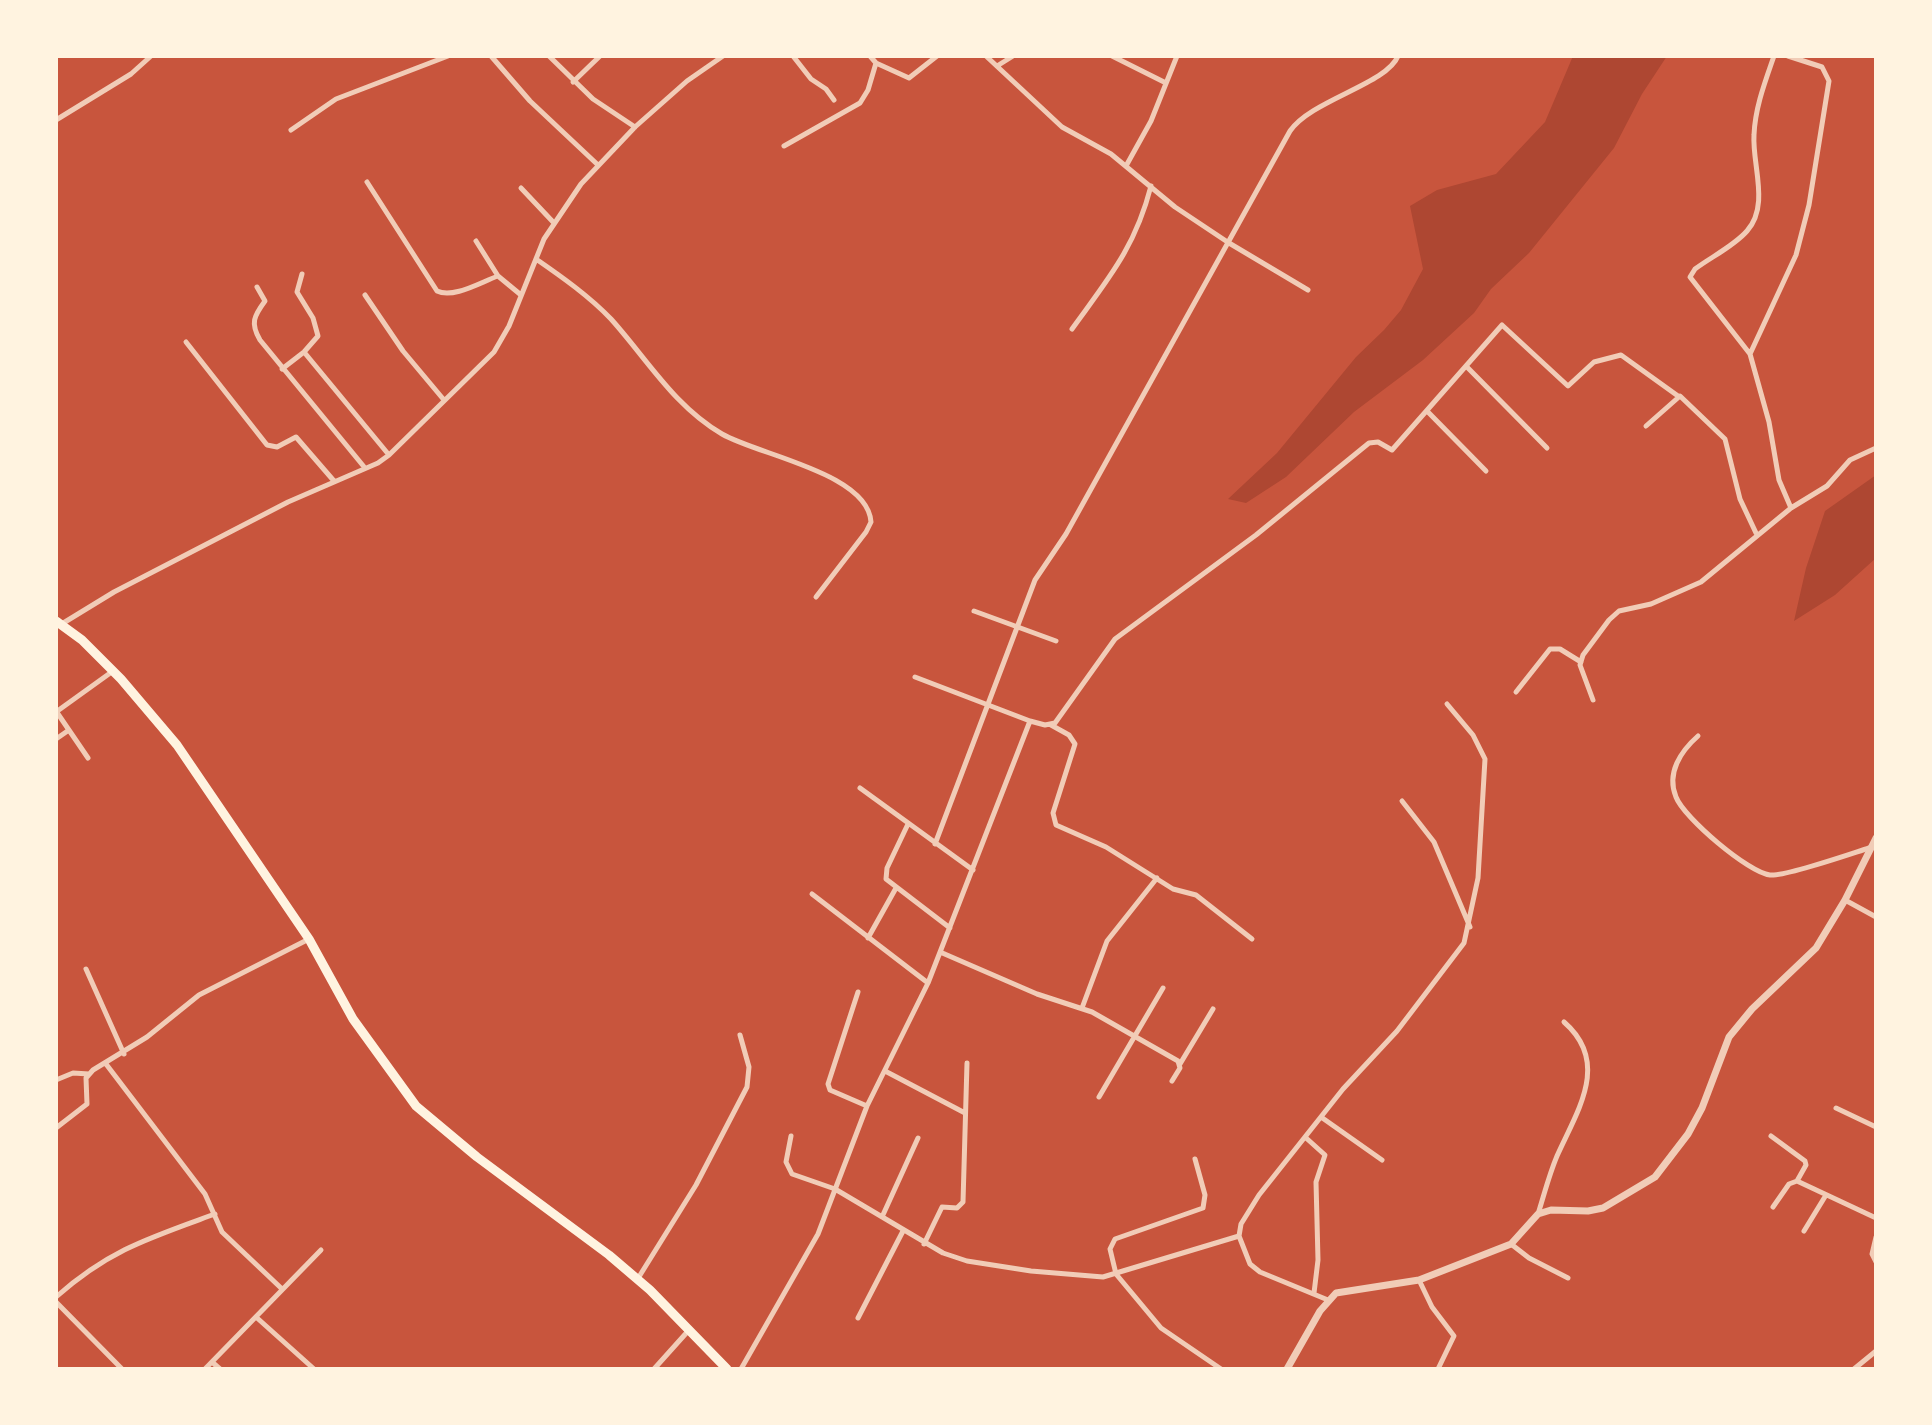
<!DOCTYPE html>
<html>
<head>
<meta charset="utf-8">
<style>
	body { margin:0 }
	#map { position:relative; width:1932px; height:1425px; overflow:hidden; background:#c8553d; font-family:"DM Sans",sans-serif }
	canvas { display:block }
	.frame { position:absolute; inset:0; border:58px solid #fff3e0; pointer-events:none }
</style>
</head>
<body>
<div id="map">
<canvas width="1932" height="1425"></canvas>
<div class="frame"></div>
</div>
<script>
const g = document.querySelector('canvas').getContext('2d');
g.lineJoin = 'round';
function fillPath(path, color) { g.fillStyle = color; g.fill(path, 'evenodd'); }
function stroke(path, color, width, dash) { g.strokeStyle = color; g.lineWidth = width; g.lineCap = dash ? 'butt' : 'round'; g.setLineDash(dash || []); g.stroke(path); }
const green = new Path2D(`
	M 1573,56 L 1667,56 L 1642,94 L 1614,148 L 1529,253 L 1491,289 L 1474,313 L 1423,360 L 1354,412 L 1286,477 L 1246,503 L 1228,499 L 1277,453 L 1356,357 L 1384,330 L 1401,310 L 1423,269 L 1410,206 L 1437,190 L 1496,174 L 1545,122 Z
	M 1876,475 L 1876,558 L 1835,595 L 1794,621 L 1806,568 L 1825,511 Z`);
const minor = new Path2D(`
	M 491,56 L 530,101 L 598,165
	M 549,56 L 593,99 L 635,127
	M 793,56 L 811,79 L 826,89 L 834,100
	M 870,56 L 876,63 L 909,78 L 937,56
	M 986,56 L 1062,127 L 1111,154 L 1175,207 L 1229,243 L 1308,290
	M 1112,56 L 1166,83
	M 997,66 L 1013,56
	M 573,82 L 600,56
	M 56,120 L 131,74 L 151,56
	M 291,130 L 336,99 L 448,56
	M 784,146 L 860,103 L 868,90 L 876,63
	M 1126,166 L 1151,121 L 1177,56
	M 367,182 L 437,291 C 453,299 481,282 498,276
	M 521,188 L 554,223
	M 476,241 L 498,276 L 521,295
	M 536,259 C 562,277 589,296 611,319 C 647,359 674,406 722,434 C 758,455 868,473 871,522 L 866,532 L 816,597
	M 257,287 L 265,301 C 254,316 250,323 260,340 L 365,468
	M 365,295 L 403,351 L 444,400
	M 1072,329 C 1108,279 1135,248 1151,186
	M 186,342 L 267,445 L 277,447 L 296,437 L 334,481
	M 304,352 L 389,455
	M 1750,354 L 1690,277 L 1695,269 C 1711,257 1734,246 1747,231 C 1770,205 1752,165 1754,135 C 1755,108 1765,82 1774,56
	M 1466,366 L 1547,448
	M 282,369 L 304,352 L 318,336 L 313,318 L 297,292 L 302,274
	M 1427,411 L 1486,471
	M 1646,426 L 1680,396 L 1725,439 L 1740,499 L 1756,533
	M 1791,508 L 1827,486 L 1850,460 L 1876,448
	M 974,611 L 1056,641
	M 60,625 L 114,592 L 288,502 L 378,463 L 389,455 L 494,352 L 509,326 L 544,239 L 581,184 L 635,127 L 687,81 L 723,56
	M 915,677 L 1030,721 L 1045,725 L 1055,723 L 1115,639 L 1256,535 L 1369,443 L 1378,442 L 1392,450 L 1502,325 L 1568,386 L 1594,362 L 1621,355 L 1678,396
	M 1516,692 L 1550,649 L 1560,649 L 1581,662
	M 1593,700 L 1580,665 L 1583,655 L 1609,620 L 1619,611 L 1651,604 L 1701,582 L 1791,508 L 1779,480 L 1769,422 L 1750,354 L 1796,255 L 1809,205 L 1829,81 L 1822,67 L 1788,56
	M 56,711 L 88,758
	M 56,712 L 113,671
	M 1051,725 L 1069,735 L 1075,744 L 1053,813 L 1056,825 L 1106,847 L 1173,889 L 1196,895 L 1252,939
	M 1698,736 C 1681,751 1666,773 1676,797 C 1684,818 1749,873 1770,875 C 1784,877 1850,854 1869,848
	M 56,739 L 69,730
	M 860,788 L 973,870
	M 1402,801 L 1434,842 L 1470,927
	M 908,824 L 887,868 L 886,879 L 950,928
	M 935,844 L 1035,580 L 1066,534 L 1290,131 C 1311,100 1387,84 1398,56
	M 812,894 L 928,983
	M 1845,900 L 1876,917
	M 868,938 L 896,888
	M 940,952 L 1037,994 L 1092,1012 L 1178,1061 L 1180,1068 L 1172,1081
	M 86,969 L 124,1054
	M 858,992 L 828,1084 L 830,1090 L 867,1106
	M 1082,1008 L 1107,941 L 1157,878
	M 106,1064 L 205,1194 L 222,1232 L 281,1288
	M 1180,1064 L 1213,1009
	M 885,1071 L 965,1113
	M 56,1080 L 73,1073 L 89,1074
	M 1099,1097 L 1163,988
	M 1836,1108 L 1876,1127
	M 1321,1117 L 1382,1160
	M 56,1128 L 87,1104 L 86,1078 L 93,1070 L 147,1037 L 199,995 L 309,939
	M 791,1136 L 786,1162 L 792,1174 L 835,1189 L 943,1253 L 967,1261 L 1031,1271 L 1103,1277 L 1239,1236
	M 1771,1136 L 1805,1161 L 1806,1165 L 1797,1181
	M 1305,1137 L 1325,1155 L 1316,1182 L 1318,1260 L 1314,1293
	M 1195,1159 L 1205,1195 L 1203,1208 L 1115,1239 L 1110,1249 L 1116,1274 L 1161,1328 L 1221,1369
	M 1773,1207 L 1789,1184 L 1797,1181 L 1876,1218
	M 1538,1214 C 1544,1195 1549,1175 1557,1156 C 1577,1111 1611,1063 1564,1022
	M 882,1217 L 918,1138
	M 1804,1231 L 1826,1195
	M 1876,1237 L 1872,1254 L 1876,1262
	M 924,1244 L 942,1207 L 957,1208 L 963,1202 L 967,1063
	M 1511,1244 L 1529,1258 L 1568,1278
	M 637,1280 L 696,1185 L 747,1087 L 749,1067 L 740,1035
	M 1419,1280 L 1432,1307 L 1454,1336 L 1438,1369
	M 56,1297 C 109,1250 149,1238 215,1214
	M 1328,1300 L 1260,1272 L 1250,1264 L 1239,1236 L 1241,1224 L 1259,1195 L 1343,1089 L 1397,1031 L 1464,943 L 1478,878 L 1485,759 L 1473,735 L 1447,704
	M 56,1302 L 122,1369
	M 256,1317 L 314,1369
	M 858,1318 L 903,1231
	M 212,1362 L 220,1369
	M 205,1369 L 321,1250
	M 654,1369 L 689,1330
	M 741,1369 L 818,1234 L 867,1106 L 928,983 L 1030,721
	M 1854,1369 L 1876,1351`);
const tertiary = new Path2D(`
	M 1287,1369 L 1320,1311 L 1336,1293 L 1419,1280 L 1511,1244 L 1538,1214 L 1551,1210 L 1588,1211 L 1603,1208 L 1655,1177 L 1688,1134 L 1702,1108 L 1729,1037 L 1752,1009 L 1816,948 L 1845,900 L 1876,838`);
const primary = new Path2D(`
	M 56,621 L 82,640 L 121,679 L 177,745 L 309,939 L 353,1019 L 416,1106 L 477,1157 L 609,1255 L 650,1290 L 727,1369`);
fillPath(green, '#ae4732');
stroke(minor, '#f1ccb7', 5);
stroke(tertiary, '#f1ccb7', 7);
stroke(primary, '#fff3e0', 9);
</script>
</body>
</html>
